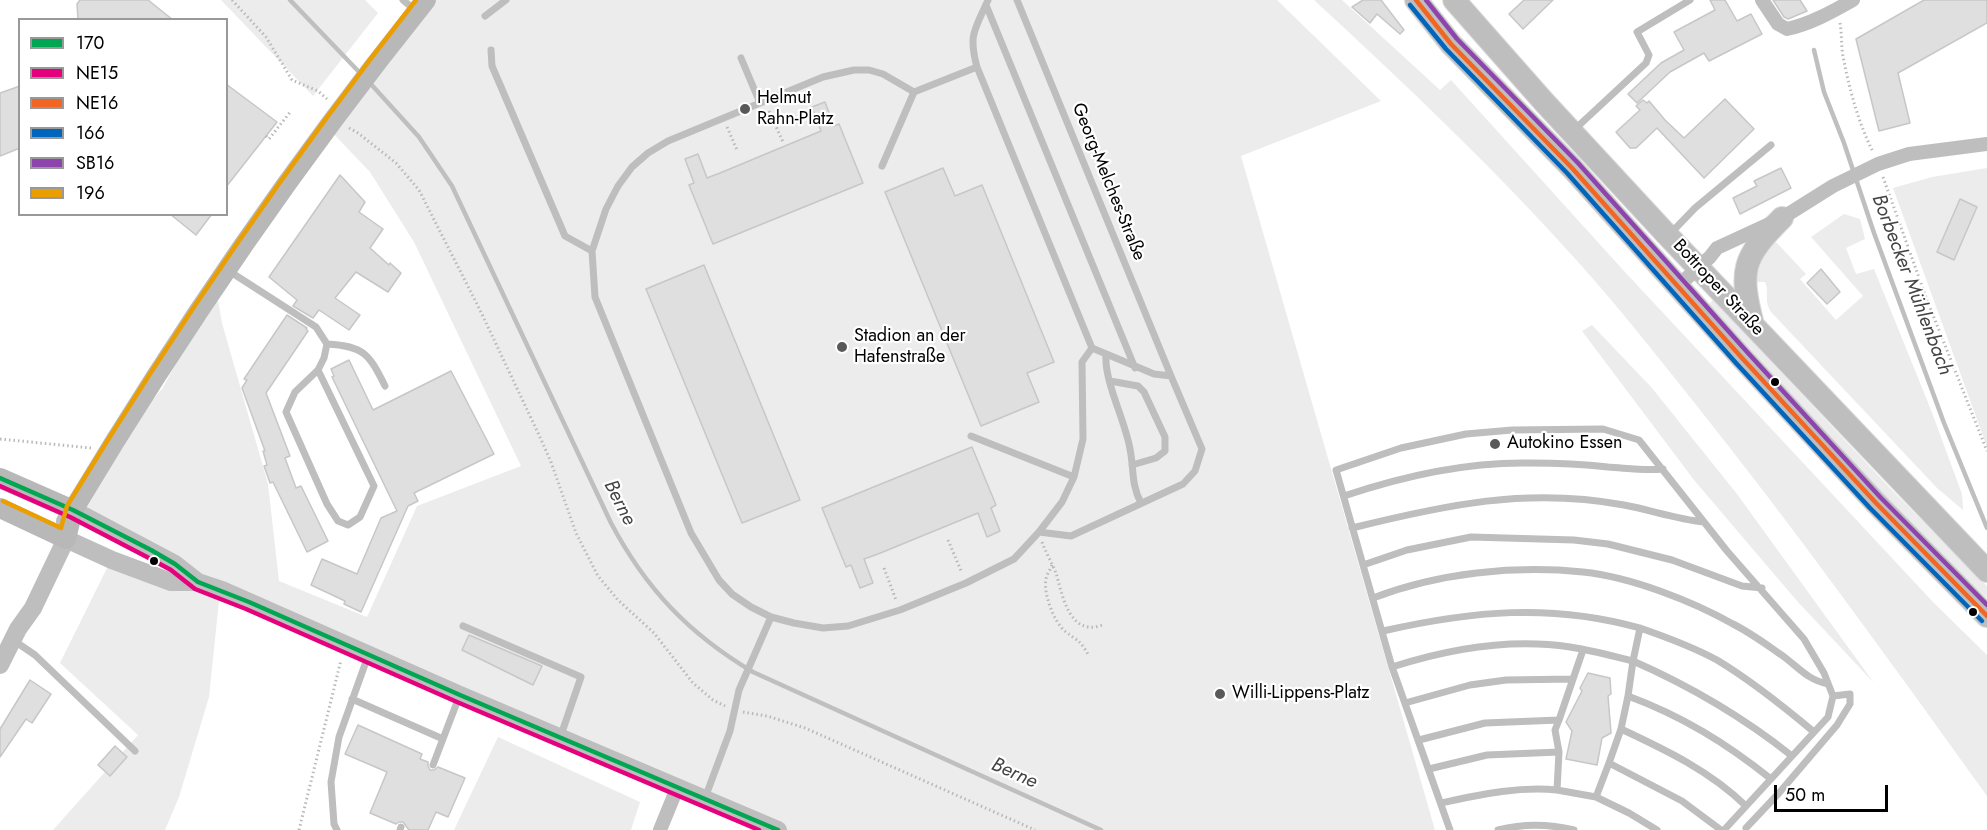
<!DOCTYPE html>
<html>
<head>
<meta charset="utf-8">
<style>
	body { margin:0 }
	#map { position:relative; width:1987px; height:830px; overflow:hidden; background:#fff; font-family:Jost,sans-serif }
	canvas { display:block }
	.legend { position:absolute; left:18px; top:18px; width:210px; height:198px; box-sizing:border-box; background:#fff; border:2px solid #999; margin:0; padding:8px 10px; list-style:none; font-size:18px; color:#000 }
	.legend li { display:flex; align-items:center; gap:12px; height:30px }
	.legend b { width:30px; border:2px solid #999 }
	.scale { position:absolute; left:1774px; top:785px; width:114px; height:27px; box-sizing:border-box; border:3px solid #000; border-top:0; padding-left:8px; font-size:18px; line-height:21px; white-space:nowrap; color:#000; -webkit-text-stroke:4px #fff; paint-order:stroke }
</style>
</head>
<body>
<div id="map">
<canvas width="1987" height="830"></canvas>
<ul class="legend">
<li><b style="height:8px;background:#00a651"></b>170</li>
<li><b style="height:8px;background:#e5007d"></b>NE15</li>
<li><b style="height:8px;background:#f26522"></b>NE16</li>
<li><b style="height:8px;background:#0065bd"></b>166</li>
<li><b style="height:8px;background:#8e44ad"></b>SB16</li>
<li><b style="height:8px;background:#eb9e00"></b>196</li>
</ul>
<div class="scale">50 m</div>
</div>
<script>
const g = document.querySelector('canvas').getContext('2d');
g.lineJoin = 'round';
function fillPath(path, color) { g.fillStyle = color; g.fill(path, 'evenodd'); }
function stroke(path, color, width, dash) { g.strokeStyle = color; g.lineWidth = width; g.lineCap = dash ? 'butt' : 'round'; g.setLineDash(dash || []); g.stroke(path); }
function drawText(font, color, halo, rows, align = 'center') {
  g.font = font + ' Jost,sans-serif'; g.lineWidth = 4.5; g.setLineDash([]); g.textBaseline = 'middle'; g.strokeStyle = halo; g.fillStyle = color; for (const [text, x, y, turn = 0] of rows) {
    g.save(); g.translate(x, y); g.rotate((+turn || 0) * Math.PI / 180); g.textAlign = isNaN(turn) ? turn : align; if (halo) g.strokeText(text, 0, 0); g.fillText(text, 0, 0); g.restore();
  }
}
const green = new Path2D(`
	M 221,0 L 365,0 L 378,13 L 313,96 Z
	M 428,0 L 1277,0 L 1381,101 L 1241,156 L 1435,830 L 779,830 L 248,600 L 75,510 L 120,437 L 162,389 L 216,289 L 222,323 L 268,484 L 279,581 L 367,617 L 417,506 L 521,466 L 414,242 L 370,172 L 328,128 Z
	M 1314,0 L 1342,0 L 1440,90 L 1451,80 L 1624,271 L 1933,602 L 1987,655 L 1987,796 C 1890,661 1793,526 1689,396 C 1653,351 1617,305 1579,263 C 1496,170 1405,84 1314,0 Z
	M 1987,168 L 1987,447 L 1893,188 L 1932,177 Z
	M 1844,214 L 1860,219 L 1865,239 L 1846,248 L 1856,274 L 1874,269 L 1931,410 L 1962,494 L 1963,510 L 1937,488 L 1771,312 C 1763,298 1770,293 1765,282 L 1753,282 C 1753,270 1764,246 1776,242 L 1806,274 L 1800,279 L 1836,320 L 1863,296 L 1811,237 Z
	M 1713,300 L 1891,489 L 1987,586 L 1987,598 L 1961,576 L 1706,308 Z
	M 1592,325 L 1652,388 L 1737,494 L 1874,683 L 1797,601 L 1694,480 L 1582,331 Z
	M 111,560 L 220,591 L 209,697 L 179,797 L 165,830 L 53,830 L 138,735 L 60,663 Z
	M 498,737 L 640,802 L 631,830 L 454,830 Z`);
const stream = new Path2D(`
	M 290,0 L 361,74
	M 1814,50 L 1824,92 L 1844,143 L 1874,233 L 1944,423 L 1987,528
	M 369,82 L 419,137 L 452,186 L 611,523 C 646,589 689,634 753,672 L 1101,830`);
const building = new Path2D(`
	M 80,0 L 148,0 L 173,20 L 78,20 L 77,4 Z
	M 1363,0 L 1381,0 L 1404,30 L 1400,34 L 1377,14 L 1370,23 L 1352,7 Z
	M 1524,0 L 1553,0 L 1523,29 L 1509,14 Z
	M 1710,0 L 1725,0 L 1737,21 L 1751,14 L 1762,34 L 1709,61 L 1704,53 L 1670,72 L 1637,103 L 1628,94 L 1661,63 L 1684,50 L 1674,32 L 1715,10 Z
	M 1773,0 L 1800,0 L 1807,11 L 1788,19 L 1784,17 Z
	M 1924,0 L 1987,0 L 1987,23 L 1898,73 L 1910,123 L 1879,131 L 1856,39 Z
	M 226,84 L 277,122 L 226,187 Z
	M 20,86 L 20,148 L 0,156 L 0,93 Z
	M 1725,99 L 1754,129 L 1704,178 L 1657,128 L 1636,148 L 1630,148 L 1616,132 L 1640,110 L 1636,106 L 1643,100 L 1647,103 L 1649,101 L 1665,120 L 1684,138 Z
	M 825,102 L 834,126 L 839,124 L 863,183 L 713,244 L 689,185 L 694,183 L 685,159 L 698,154 L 707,178 L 720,173 L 821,131 L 812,107 Z
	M 943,168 L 955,196 L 982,185 L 1054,362 L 1027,373 L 1039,402 L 981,426 L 885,192 Z
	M 1781,168 L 1791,188 L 1740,214 L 1733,198 L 1757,186 L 1754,181 Z
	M 340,175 L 365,202 L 359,212 L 383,229 L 370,248 L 389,265 L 390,263 L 401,273 L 388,292 L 356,272 L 335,298 L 360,315 L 349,330 L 319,310 L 313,318 L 293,306 L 297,300 L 269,277 Z
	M 1960,199 L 1977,207 L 1954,260 L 1937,252 Z
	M 170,214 L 212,214 L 196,235 Z
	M 704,265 L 800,500 L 742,523 L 646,289 Z
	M 1821,269 L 1840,292 L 1827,304 L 1807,283 Z
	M 287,315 L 307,328 L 306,329 L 308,331 L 266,393 L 290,456 L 285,458 L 296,488 L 301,486 L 328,541 L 307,552 L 273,482 L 270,483 L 264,466 L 267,465 L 263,451 L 265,451 L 242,388 L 247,380 L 244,379 Z
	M 349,360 L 373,410 L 451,371 L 494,454 L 414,493 L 418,501 L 408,506 L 361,612 L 344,604 L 345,601 L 311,585 L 322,559 L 357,574 L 381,518 L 397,511 L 332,377 L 334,376 L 331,369 Z
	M 972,447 L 996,505 L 991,508 L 1000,531 L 987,537 L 978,513 L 878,554 L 864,559 L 873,583 L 860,588 L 851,565 L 846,567 L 822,508 Z
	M 469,635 L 542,666 L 533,685 L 462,650 Z
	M 1588,673 L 1610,678 L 1611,694 L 1608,696 L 1611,733 L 1602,738 L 1597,765 L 1566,759 L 1572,731 L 1566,722 L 1582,691 L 1580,688 Z
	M 30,680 L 51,694 L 32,723 L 26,719 L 0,757 L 0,729 Z
	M 358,725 L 422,754 L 420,759 L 428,762 L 428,766 L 430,770 L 434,770 L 438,767 L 465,778 L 448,817 L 436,812 L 428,830 L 409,830 L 403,822 L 399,822 L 396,824 L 370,813 L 387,772 L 345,754 Z
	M 115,746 L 127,757 L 110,776 L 98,765 Z`);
const path = new Path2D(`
	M 232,0 L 266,37 L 292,80 L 318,91 L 327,99
	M 1840,23 C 1842,34 1841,45 1843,56 C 1849,88 1858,122 1873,152
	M 769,111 L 783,142
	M 727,127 L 737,150
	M 349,128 L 358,133 L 396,163 L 419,190 L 480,310 L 539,435 L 551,462 L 576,533 L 598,576 L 618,600 L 654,633 L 693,683 L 713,700 L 725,706
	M 266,136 L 269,139 L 291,111
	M 1883,177 L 1927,300 L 1987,451
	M 0,439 L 91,448
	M 948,540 L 962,573
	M 1042,542 C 1046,553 1052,563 1056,573 C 1061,590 1067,625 1089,627 C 1093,628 1099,626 1103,625
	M 1052,565 C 1050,570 1047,574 1046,579 C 1043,593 1054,623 1066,632 C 1079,642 1080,640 1089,656
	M 884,568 L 896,600
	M 743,712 L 767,716 L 805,728 L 1035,830
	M 299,830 L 341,660`);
const service = new Path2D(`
	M 403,0 L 415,10
	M 988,0 C 975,30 968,34 977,67 L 1092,348
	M 1017,0 L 1171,376 L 1154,374 L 1092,348
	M 986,5 L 1135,368
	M 485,16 L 506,0
	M 491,50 L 492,66 L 565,236 L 592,251
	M 741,58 L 760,103
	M 977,67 L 914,92 L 883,74 L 869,70 L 854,70 L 823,77 L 668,141 L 648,153 L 632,167 L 618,186 L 606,209 L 592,251 L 595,297 L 691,533 L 719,580 L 732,594 L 751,607 L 771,617 L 794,623 L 823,628 L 848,626 L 900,610 L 966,583 L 1014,559 L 1039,532 L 1062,502 L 1074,477 L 1083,439 L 1082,362 L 1092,348
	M 1574,130 L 1646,63 L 1649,55 L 1637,32 L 1690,0
	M 882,166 L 914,92
	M 1670,234 L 1695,208 L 1771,145
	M 229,271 L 316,327 L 327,344 L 324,358 L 318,370 L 374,486 L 360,517 L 348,525 L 338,521 L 327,504 L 286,412 L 295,392 L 318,370
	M 327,344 C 364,346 369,354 385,386
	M 1106,355 C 1104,381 1125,420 1130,449 C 1134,468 1131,485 1141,503
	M 1110,381 L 1138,386 L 1144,392 L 1165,437 L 1165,451 L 1156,458 L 1132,465
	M 971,436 L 1074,477
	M 1344,496 C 1403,476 1466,462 1529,463 C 1555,463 1582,464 1608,467 C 1626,468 1644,471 1663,469
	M 1352,528 C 1445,505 1527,487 1624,505 C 1651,510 1676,519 1704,522
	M 1039,532 L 1071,536 L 1183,484 L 1195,471 L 1202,449 L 1171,376
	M 1363,565 L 1407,550 L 1471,537 L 1574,540 L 1608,544 L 1672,560 L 1742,586 L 1762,588
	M 1373,598 C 1438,573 1514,565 1583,572 C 1631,577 1692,601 1733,624 C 1751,633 1767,645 1783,656 C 1799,668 1808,680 1828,684
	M 463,626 L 581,677 L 561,735
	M 1383,631 C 1471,611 1551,603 1640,628
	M 13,640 L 35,655 L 135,751
	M 1392,667 C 1448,649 1511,638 1570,647 C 1591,650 1612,656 1633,661 L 1640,628 C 1666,637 1693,647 1717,660 C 1752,681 1783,706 1814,732
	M 1628,696 L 1633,661 C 1690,686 1743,717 1792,756
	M 352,699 L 443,739
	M 1405,703 L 1470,685 L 1506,680 L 1573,679 L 1583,650
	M 1621,729 L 1609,763 L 1682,801 L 1721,830
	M 1419,740 L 1485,723 L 1559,720 L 1573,679
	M 433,765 L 459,697
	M 1429,769 L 1487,755 L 1559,752 L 1555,730 L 1559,720
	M 1557,790 L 1596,797 L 1609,763
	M 1596,797 L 1629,813 L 1657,830
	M 705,798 L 730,731 L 739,690 L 771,617
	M 1441,803 C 1479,795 1518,786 1557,790 L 1559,752
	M 1746,806 C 1710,771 1666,750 1621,729 L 1628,696 C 1682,716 1726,743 1771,779
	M 1746,828 L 1779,793 L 1837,725 L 1850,704 L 1850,694 L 1833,696
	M 337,830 L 334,824 L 331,782 L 339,737 L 368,656
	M 400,830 L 401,827
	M 1450,830 L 1392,667 L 1336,470 L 1401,448 L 1466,434 L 1512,430 L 1603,429 L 1639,440 L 1727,551 L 1804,639 L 1824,673 L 1833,696 L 1828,717 L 1724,830
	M 1498,830 C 1522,824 1549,824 1574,830`);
const minor = new Path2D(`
	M 1762,0 L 1778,24 L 1787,29 C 1810,24 1832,12 1853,0
	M 1677,287 L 1710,257 L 1717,248 L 1782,218 L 1833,186 L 1878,164 L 1909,154 L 1987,144
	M 660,830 L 678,786`);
const tertiary = new Path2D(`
	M 65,521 L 73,510 L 175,564 L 198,582
	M 0,665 L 18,629 L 33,608 L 66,539 L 112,560 L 171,582 L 198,582 L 222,590 L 460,695 L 778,830`);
const secondary = new Path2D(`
	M 0,478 L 73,510
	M 0,508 L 66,539 L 73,510 C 179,333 296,162 426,0`);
const primary = new Path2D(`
	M 1416,0 L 1451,44 L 1572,168 L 1742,358 L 1876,503 L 1987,616
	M 1454,0 L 1544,102 L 1668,236 L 1987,571
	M 1753,325 C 1739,270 1742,258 1782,218`);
const bus1 = new Path2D(`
	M 0,478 L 73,510 L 151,550 L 175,564 L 198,582 L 249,602 L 460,695 L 778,830`);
const bus2 = new Path2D(`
	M 0,486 L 70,517 L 147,557 L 171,570 L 195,589 L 246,609 L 457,702 L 759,830`);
const bus3 = new Path2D(`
	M 1416,0 L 1451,44 L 1572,168 L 1742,358 L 1876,503 L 1987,616`);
const bus4 = new Path2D(`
	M 1410,5 L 1446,49 L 1567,173 L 1736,363 L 1870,508 L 1982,621`);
const bus5 = new Path2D(`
	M 1426,0 L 1457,39 L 1578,163 L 1748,353 L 1881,498 L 1987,605`);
const bus6 = new Path2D(`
	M 3,501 L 61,528 L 67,506 C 174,330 289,162 416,0`);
const markers = [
	[745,109,6,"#595959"],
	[842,347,6,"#595959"],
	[1775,382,5,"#000"],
	[1495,444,6,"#595959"],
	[154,561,5,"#000"],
	[1973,612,5,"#000"],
	[1220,694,6,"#595959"]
];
const poiNames = [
	["Helmut",757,99],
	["Rahn-Platz",757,120],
	["Stadion an der",854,337],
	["Hafenstraße",854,358],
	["Autokino Essen",1507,444],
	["Willi-Lippens-Platz",1232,694]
];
const streetNames = [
	["Georg-Melches-Straße",1108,182,68],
	["Bottroper Straße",1718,288,47]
];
const waterNames = [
	["Borbecker Mühlenbach",1911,285,69],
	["Berne",619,503,63],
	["Berne",1014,774,24]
];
fillPath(green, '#ececec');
stroke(stream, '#bfbfbf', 4.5);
fillPath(building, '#dfdfdf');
stroke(building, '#c7c7c7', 1.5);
stroke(primary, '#dbdbdb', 24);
stroke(path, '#b9b9b9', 3, [1.5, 3]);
stroke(service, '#bebebe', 7);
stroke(minor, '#bebebe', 14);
stroke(tertiary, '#bebebe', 18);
stroke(secondary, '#b8b8b8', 20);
stroke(primary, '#bebebe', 22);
stroke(bus1, '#00a651', 4.5);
stroke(bus2, '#e5007d', 4.5);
stroke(bus3, '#f26522', 4.5);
stroke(bus4, '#0065bd', 4.5);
stroke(bus5, '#8e44ad', 4.5);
stroke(bus6, '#eb9e00', 4.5);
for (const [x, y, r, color] of markers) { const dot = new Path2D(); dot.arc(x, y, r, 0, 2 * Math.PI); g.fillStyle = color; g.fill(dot); stroke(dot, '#fff', 2); }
drawText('18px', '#000', '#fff', poiNames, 'left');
drawText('18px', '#000', '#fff', streetNames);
drawText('italic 20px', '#444', '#fff', waterNames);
</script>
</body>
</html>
